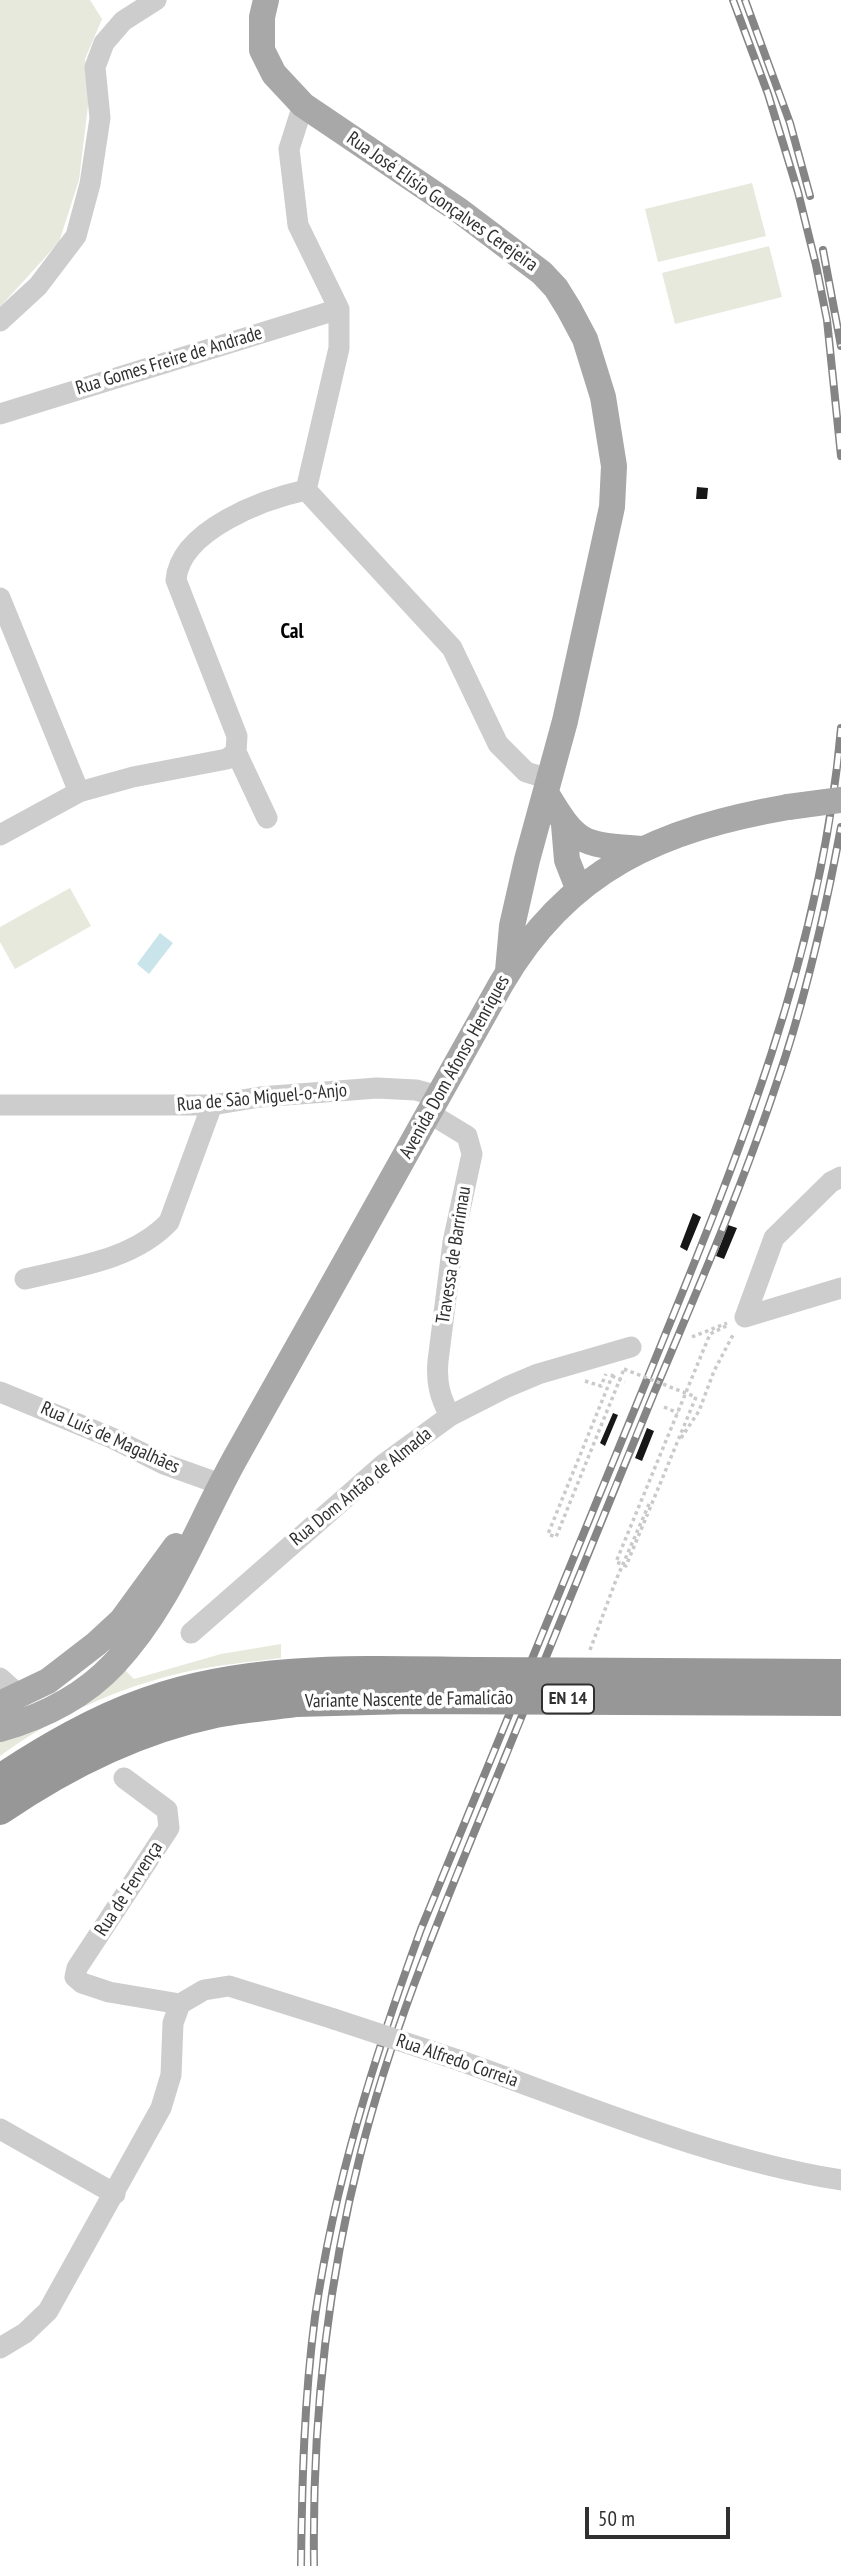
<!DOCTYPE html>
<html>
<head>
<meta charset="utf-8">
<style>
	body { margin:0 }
	#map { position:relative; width:841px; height:2566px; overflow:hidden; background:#fff; font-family:"PT Sans Narrow",sans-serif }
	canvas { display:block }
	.scale { position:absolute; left:585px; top:2507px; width:145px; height:32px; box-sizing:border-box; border:4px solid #303030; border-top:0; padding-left:9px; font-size:21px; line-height:24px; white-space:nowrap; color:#303030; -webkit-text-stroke:5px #fff; paint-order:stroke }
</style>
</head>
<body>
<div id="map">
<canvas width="841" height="2566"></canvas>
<div class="scale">50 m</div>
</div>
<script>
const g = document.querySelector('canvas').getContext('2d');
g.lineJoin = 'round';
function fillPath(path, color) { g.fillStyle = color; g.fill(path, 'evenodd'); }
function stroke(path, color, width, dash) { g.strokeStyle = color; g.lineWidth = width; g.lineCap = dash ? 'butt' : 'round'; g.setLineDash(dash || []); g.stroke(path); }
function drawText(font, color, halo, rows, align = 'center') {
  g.font = font + ' "PT Sans Narrow",sans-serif'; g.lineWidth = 7; g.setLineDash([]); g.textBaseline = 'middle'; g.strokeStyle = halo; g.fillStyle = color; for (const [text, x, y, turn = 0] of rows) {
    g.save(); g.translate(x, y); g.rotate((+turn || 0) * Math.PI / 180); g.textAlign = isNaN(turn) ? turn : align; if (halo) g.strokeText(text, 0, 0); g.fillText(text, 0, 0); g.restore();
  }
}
const green = new Path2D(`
	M 0,0 L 90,0 L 102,19 L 85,59 L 89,97 L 79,180 L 59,242 L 0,307 Z
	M 752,183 L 766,236 L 658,262 L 645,209 Z
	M 769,246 L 782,297 L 675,324 L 662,273 Z
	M 70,888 L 91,926 L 15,969 L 0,942 L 0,927 Z
	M 281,1644 L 281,1658 C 249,1662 217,1665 185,1672 C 120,1687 54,1716 0,1756 L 0,1740 L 124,1669 L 134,1679 L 221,1654 Z`);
const water = new Path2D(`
	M 160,933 L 173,943 L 149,974 L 137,964 Z`);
const building = new Path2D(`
	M 697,487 L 708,488 L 707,499 L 696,499 Z
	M 693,1213 L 701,1217 L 687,1251 L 680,1247 Z
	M 728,1225 L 737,1228 L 724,1259 L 716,1256 Z
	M 613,1413 L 618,1415 L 605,1446 L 600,1443 Z
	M 647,1428 L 654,1431 L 642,1461 L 635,1458 Z`);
const path = new Path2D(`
	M 692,1337 L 727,1323
	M 613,1374 L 548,1534 L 556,1537 L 624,1369
	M 612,1376 L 625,1382
	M 585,1381 L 601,1386 L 606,1374
	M 696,1397 L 626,1566 L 616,1562 L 710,1334 L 728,1325
	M 664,1407 L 678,1413
	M 681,1438 L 699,1411 L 714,1371 L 734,1333
	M 590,1650 L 616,1580 L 650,1502`);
const minor = new Path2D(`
	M 303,105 L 289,149 L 298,225 L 339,309 L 339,348 L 306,490 L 452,648 L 498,744 L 526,772 L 549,779
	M 0,321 L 38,286 L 76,236 L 90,184 L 100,118 L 95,67 L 104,43 L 123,21 L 156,0
	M 0,414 L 339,309
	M 0,598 L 79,792
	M 236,752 L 267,818
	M 0,835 L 79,792 L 133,777 L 227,759 L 236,752 L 237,736 L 176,580 C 180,530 264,499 306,490
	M 0,1105 L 212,1105 L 260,1097 L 377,1088 L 416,1090 L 438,1096
	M 429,1113 L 467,1136 L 472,1154 L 453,1242 L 438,1361 C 436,1383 440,1397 450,1416
	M 25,1279 C 75,1267 133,1260 169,1222 L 212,1105
	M 745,1317 L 774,1238 L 831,1182 L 841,1177
	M 745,1317 L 841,1288
	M 0,1392 L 112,1438 L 164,1464 L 220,1484
	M 191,1633 L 384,1464 L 450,1416 L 507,1387 L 538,1374 L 631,1347
	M 0,1678 L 19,1695
	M 124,1778 L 167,1810 L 169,1828 L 77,1968 L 75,1977 L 82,1983 L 109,1992 L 180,2004 L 204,1990 L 229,1986 L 334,2019
	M 461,2061 C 585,2105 711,2159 841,2180
	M 0,2129 L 115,2194
	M 0,2348 L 25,2333 L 48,2311 L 161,2108 L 171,2075 L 173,2023 L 180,2004`);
const major = new Path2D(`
	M 266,0 L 262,17 L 262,50 L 274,74 L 303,105 L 460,211 L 542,273 L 556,288 L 569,309 L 585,339 L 603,397 L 614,466 L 612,507 L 565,721 L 527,860 L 512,926 L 508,971
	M 546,793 C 578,847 583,844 643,849
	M 564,825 L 567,860 L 578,888
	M 0,1704 L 48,1681 L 96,1644 L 122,1620 L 176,1546
	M 0,1729 C 42,1717 84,1696 114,1664 C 170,1605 197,1526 237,1455 C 325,1298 414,1141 501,984 C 568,868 662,829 788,807`);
const highway = new Path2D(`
	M 0,1779 C 46,1749 95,1720 147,1702 C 251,1665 367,1671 475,1672
	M 0,1810 C 64,1766 139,1729 215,1713 C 242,1708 269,1706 296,1702`);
const rail = new Path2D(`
	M 733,0 L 768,94 L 798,192 L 816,265 L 827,320 L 841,456
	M 745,0 L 790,123 L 810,196
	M 823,250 L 841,346
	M 301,2566 C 302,2483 304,2400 315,2317 C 334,2183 375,2055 421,1929 C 495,1749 569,1569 643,1389 C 731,1174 821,962 841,728
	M 314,2566 C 312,2428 326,2290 360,2156 C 392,2028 444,1906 494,1784 C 548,1654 600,1523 654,1393 C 697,1291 741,1190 776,1085 C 805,1001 825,914 841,827`);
const pathBridge = new Path2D(`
	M 624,1369 L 696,1397`);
const minorBridge = new Path2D(`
	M 334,2019 L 461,2061`);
const majorBridge = new Path2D(`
	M 788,807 L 841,800`);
const highwayBridge = new Path2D(`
	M 475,1672 L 841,1674
	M 296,1702 L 408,1699 L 841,1701`);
const shields = [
	[568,1699,52]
];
const shieldNames = [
	["EN 14",568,1699]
];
const streetNames = [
	["Rua José Elísio Gonçalves Cerejeira",442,202,35],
	["Rua Gomes Freire de Andrade",169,361,-17],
	["Avenida Dom Afonso Henriques",455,1067,-61],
	["Rua de São Miguel-o-Anjo",262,1098,-5],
	["Travessa de Barrimau",454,1255,-81],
	["Rua Luís de Magalhães",110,1438,24],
	["Rua Dom Antão de Almada",361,1487,-39],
	["Variante Nascente de Famalicão",409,1700,-1],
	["Rua de Fervença",129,1889,-57],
	["Rua Alfredo Correia",457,2061,19]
];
const neighbourhoodNames = [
	["Cal",292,632]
];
fillPath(green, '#e6e9dc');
fillPath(water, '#c9e4ea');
fillPath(building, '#171717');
stroke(path, '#cacaca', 3.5, [3.5, 3.5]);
stroke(minor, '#cdcdcd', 21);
stroke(major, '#a8a8a8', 26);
stroke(highway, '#979797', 30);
stroke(rail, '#858585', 8);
stroke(rail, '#fff', 5, [16]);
stroke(pathBridge, '#cacaca', 3.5, [3.5, 3.5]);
stroke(minorBridge, '#cdcdcd', 21);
stroke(majorBridge, '#a8a8a8', 26);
stroke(highwayBridge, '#979797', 30);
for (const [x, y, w] of shields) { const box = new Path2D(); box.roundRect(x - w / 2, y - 14.5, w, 29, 5); g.fillStyle = '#fff'; g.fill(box); stroke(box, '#303030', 2); }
drawText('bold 18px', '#303030', null, shieldNames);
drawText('19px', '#303030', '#fff', streetNames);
drawText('bold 21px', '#000', '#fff', neighbourhoodNames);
</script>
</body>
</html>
